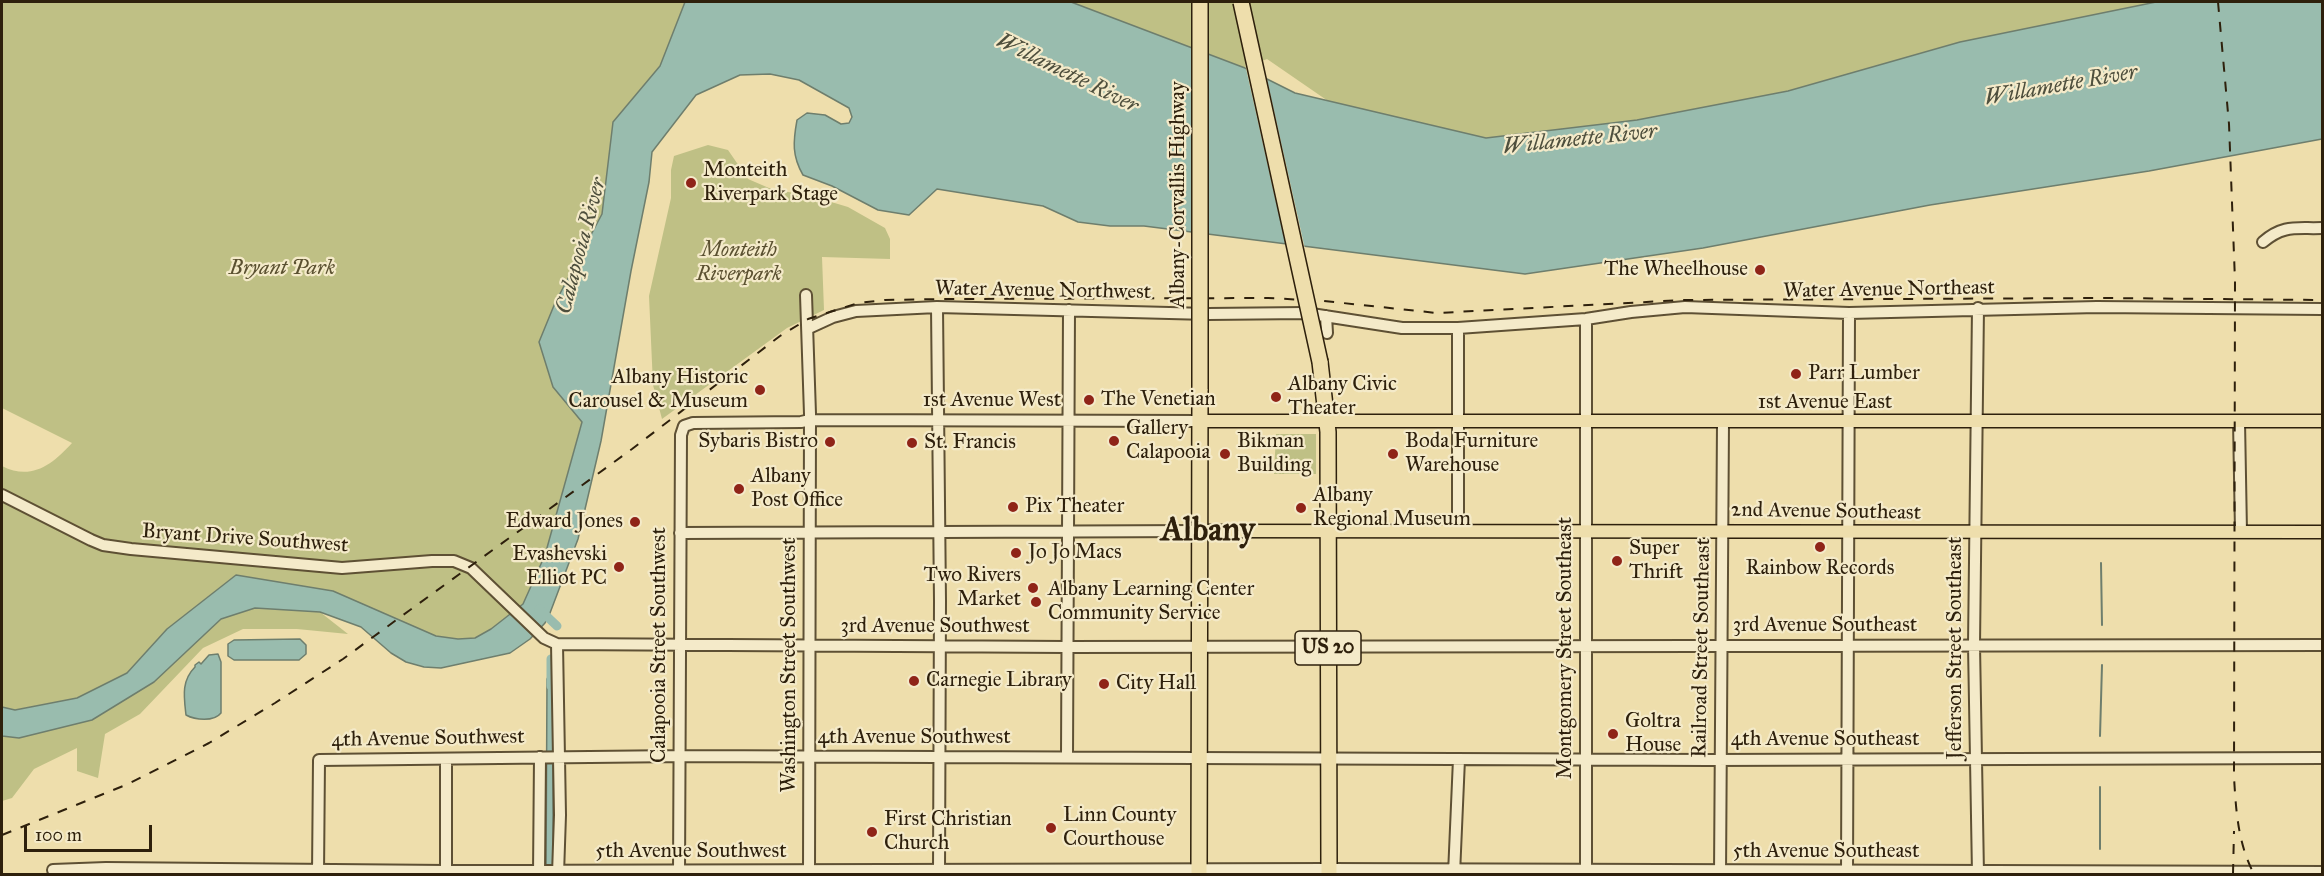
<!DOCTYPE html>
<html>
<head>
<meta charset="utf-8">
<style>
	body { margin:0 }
	#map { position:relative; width:2324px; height:876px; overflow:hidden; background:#eedeac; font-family:"IM FELL Great Primer",serif }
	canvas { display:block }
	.frame { position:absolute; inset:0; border:3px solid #2e200c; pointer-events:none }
	.scale { position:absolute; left:24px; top:825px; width:128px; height:27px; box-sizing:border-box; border:3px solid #2e200c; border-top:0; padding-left:8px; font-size:18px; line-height:21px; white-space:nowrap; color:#2e200c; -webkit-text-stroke:4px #f4eac9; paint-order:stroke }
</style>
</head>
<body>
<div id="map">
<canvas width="2324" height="876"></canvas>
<div class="frame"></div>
<div class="scale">100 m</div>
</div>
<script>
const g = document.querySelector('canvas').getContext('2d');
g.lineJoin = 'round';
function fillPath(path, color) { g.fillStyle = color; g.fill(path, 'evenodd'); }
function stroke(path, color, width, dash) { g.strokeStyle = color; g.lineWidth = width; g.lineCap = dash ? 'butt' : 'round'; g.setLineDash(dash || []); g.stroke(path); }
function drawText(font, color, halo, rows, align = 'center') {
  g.font = font + ' "IM FELL Great Primer",serif'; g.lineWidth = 4.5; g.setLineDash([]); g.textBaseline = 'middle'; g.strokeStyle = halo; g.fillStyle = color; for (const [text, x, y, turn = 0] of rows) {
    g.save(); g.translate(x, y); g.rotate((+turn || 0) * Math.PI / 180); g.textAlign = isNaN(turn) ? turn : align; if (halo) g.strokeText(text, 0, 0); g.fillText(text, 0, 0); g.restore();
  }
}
const green = new Path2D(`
	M 2,2 L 685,2 L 660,66 L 613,122 L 602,214 L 555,303 L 553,387 L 582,421 L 545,555 L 536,582 L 523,604 L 491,629 L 475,638 L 458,639 L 436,636 L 333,591 L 236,575 L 167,629 L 127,673 L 77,698 L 14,710 L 2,707 L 2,466 C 31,481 52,465 72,443 L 2,408 Z
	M 1071,2 L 2156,2 L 1960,42 L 1788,91 L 1637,120 L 1486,138 L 1328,101 L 1267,59 L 1245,68 Z
	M 708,145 L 728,150 L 748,179 L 769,188 L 818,198 L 848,207 L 885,228 L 890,239 L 890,259 L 822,257 L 824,310 L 787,328 L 662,419 L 653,385 L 649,296 L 671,198 L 671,170 L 674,156 Z
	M 1276,434 L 1316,434 L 1316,474 L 1274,474 Z
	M 255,608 L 320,612 L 348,634 L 297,629 L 243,629 L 203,648 L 140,714 L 105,734 L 98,778 L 77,771 L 77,748 L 34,769 L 12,798 L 2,801 L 2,736 L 19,738 L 188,648 L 221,619 Z`);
const water = new Path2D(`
	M 685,2 L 1071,2 L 1245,68 L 1295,93 L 1486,138 L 1637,120 L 1788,91 L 1960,42 L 2156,2 L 2322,2 L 2322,139 L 2149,171 L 1930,205 L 1703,248 L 1525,274 L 1144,226 L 1110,226 L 1078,222 L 1043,206 L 937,189 L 909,215 L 878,210 L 832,186 L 803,175 C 792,156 793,142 797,120 L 807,113 L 825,115 L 841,124 L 849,123 L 852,117 L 849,108 L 799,80 L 770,74 L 740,75 L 696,95 L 652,152 L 649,182 L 631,271 L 601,441 L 578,539 L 550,613 L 545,623 L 530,639 L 510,653 L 441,668 L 424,667 L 406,662 L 391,653 L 361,627 L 320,612 L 255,608 L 221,619 L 154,682 L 92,720 L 19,738 L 2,736 L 2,707 L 15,710 L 77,698 L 127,673 L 167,629 L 236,575 L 333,591 L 436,636 L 458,639 L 475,638 L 491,629 L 523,604 L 545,555 L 582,422 L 553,387 L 539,342 L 555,303 L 602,214 L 613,122 L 660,66 Z
	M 300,639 L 306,645 L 306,654 L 299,660 L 234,660 L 228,656 L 228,644 L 234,640 Z
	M 218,654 L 221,662 L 221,713 C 214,722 195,720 186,715 C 184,697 181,681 195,667 L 195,665 L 199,662 L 201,664 L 209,655 Z
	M 553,674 L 553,874 L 546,874 L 547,679 L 549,675 Z`);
const pier = new Path2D(`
	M 1245,64 L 1266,75 L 1305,249 L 1286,247 Z`);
const stream = new Path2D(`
	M 2101,563 L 2102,625
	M 2100,736 L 2102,665
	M 2100,849 L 2100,787`);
const canal = new Path2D(`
	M 539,609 L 557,626
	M 551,686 L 551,659`);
const minor = new Path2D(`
	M 2263,242 C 2284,224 2297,229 2322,228
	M 806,295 L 810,414 L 809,874
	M 937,307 L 940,601 L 939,874
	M 1978,308 L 1974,645 L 1978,874
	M 1326,316 L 1327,333
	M 809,328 L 833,317 L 856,311 L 937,307 L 1208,314 L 1305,313 L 1402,328 L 1458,328 L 1586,319 L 1631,312 L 1685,307 L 1849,313 L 2097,307 L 2322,309
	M 1458,328 L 1458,530
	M 2239,421 L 2241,532
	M 2,495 L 91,540 L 103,545 L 131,549 L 342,568 L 432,561 L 454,561 L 471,568 L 544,638 L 557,644 L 1067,647 L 2322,645
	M 680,533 L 1200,531
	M 557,644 L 560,815 L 558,874
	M 1067,757 L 1069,310
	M 53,870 L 106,868 L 446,871 L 1329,869 L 2322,872
	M 318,874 L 319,760 L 680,756 L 1710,760 L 2322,758
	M 446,874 L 446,759
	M 539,874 L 540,757
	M 679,874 L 681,435 L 684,426 L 693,423 L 801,422 L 810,420 L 1200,421
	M 1454,874 L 1459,759
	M 1586,874 L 1586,319
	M 1720,874 L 1723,422
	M 1847,874 L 1849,313`);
const major = new Path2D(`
	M 1200,421 L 2322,421
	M 1200,531 L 2322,532`);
const highway = new Path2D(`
	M 1320,362 L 1328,432 L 1329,874
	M 1199,874 L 1200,389`);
const rail = new Path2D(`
	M 2218,2 L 2229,124 L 2235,281 L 2234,777 C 2236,811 2238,844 2254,874
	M 2,835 L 128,784 L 209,743 L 275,703 L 343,659 L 410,610 L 632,449 L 780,336 L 808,319 L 858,303 L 885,300 L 944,299 L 1268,298 L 1324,301 L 1437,313 L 1684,300 L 2104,298 L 2322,300
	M 2233,874 L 2234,831`);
const highwayBridge = new Path2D(`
	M 1200,2 L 1200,389
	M 1241,2 L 1320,362`);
const markers = [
	[691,183,6,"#8f2418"],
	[1760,270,6,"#8f2418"],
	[1796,374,6,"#8f2418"],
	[760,390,6,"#8f2418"],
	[1276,397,6,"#8f2418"],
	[1089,400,6,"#8f2418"],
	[1114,441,6,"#8f2418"],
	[830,442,6,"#8f2418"],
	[912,443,6,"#8f2418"],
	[1225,454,6,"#8f2418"],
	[1393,454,6,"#8f2418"],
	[739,489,6,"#8f2418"],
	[1013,507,6,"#8f2418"],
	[1301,508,6,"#8f2418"],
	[635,522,6,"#8f2418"],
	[1820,547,6,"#8f2418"],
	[1016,553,6,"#8f2418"],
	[1617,561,6,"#8f2418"],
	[619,567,6,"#8f2418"],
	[1033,588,6,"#8f2418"],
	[1036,602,6,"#8f2418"],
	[914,681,6,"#8f2418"],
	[1104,684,6,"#8f2418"],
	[1613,734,6,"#8f2418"],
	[1051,828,6,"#8f2418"],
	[872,832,6,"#8f2418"]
];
const shields = [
	[1328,648,66]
];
const shieldNames = [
	["US 20",1328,648]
];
const poiNames = [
	["Monteith",703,171],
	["Riverpark Stage",703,195],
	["The Wheelhouse",1748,270,"right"],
	["Parr Lumber",1808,374],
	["Albany Historic",748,378,"right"],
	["Carousel & Museum",748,402,"right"],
	["Albany Civic",1288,385],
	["Theater",1288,409],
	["The Venetian",1101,400],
	["Gallery",1126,429],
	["Calapooia",1126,453],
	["Sybaris Bistro",818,442,"right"],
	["Bikman",1237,442],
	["Building",1237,466],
	["Boda Furniture",1405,442],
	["Warehouse",1405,466],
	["St. Francis",924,443],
	["Albany",751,477],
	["Post Office",751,501],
	["Albany",1313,496],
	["Regional Museum",1313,520],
	["Pix Theater",1025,507],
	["Edward Jones",623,522,"right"],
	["Super",1629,549],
	["Thrift",1629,573],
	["Jo Jo Macs",1028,553],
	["Evashevski",607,555,"right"],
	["Elliot PC",607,579,"right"],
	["Rainbow Records",1820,569,"center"],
	["Two Rivers",1021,576,"right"],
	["Market",1021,600,"right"],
	["Albany Learning Center",1048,590],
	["Community Service",1048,614],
	["Carnegie Library",926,681],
	["City Hall",1116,684],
	["Goltra",1625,722],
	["House",1625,746],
	["Linn County",1063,816],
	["Courthouse",1063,840],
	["First Christian",884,820],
	["Church",884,844]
];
const streetNames = [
	["Albany-Corvallis Highway",1179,195,-90],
	["Water Avenue Northeast",1889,290,-1],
	["Water Avenue Northwest",1043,291,1],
	["1st Avenue West",992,401],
	["1st Avenue East",1825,403],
	["2nd Avenue Southeast",1826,512,1],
	["Bryant Drive Southwest",245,539,4],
	["3rd Avenue Southeast",1825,626],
	["3rd Avenue Southwest",935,627],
	["Calapooia Street Southwest",660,645,-90],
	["Montgomery Street Southeast",1566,648,-90],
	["Railroad Street Southeast",1702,648,-89],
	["Jefferson Street Southeast",1956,648,-90],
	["Washington Street Southwest",790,665,-90],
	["4th Avenue Southwest",914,738],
	["4th Avenue Southwest",428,739,-1],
	["4th Avenue Southeast",1825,740],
	["5th Avenue Southwest",691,852],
	["5th Avenue Southeast",1826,852]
];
const parkNames = [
	["Monteith",739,251],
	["Riverpark",739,275],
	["Bryant Park",282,269]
];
const waterNames = [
	["Willamette River",1067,74,26],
	["Willamette River",2061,86,-10],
	["Willamette River",1580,140,-6],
	["Calapooia River",582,246,-75]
];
const townNames = [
	["Albany",1208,532]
];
fillPath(green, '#bfc085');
fillPath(water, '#99bcae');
stroke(water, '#6e7e6d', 1.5);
fillPath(pier, '#eedeac');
stroke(stream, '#6e7e6d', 2);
stroke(canal, '#99bcae', 9);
stroke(minor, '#5e5034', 14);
stroke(major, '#2e200c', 15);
stroke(highway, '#2e200c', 18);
stroke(minor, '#f4eac9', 10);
stroke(major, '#eedeac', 12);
stroke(highway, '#eedeac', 15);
stroke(rail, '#2e200c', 2, [10, 10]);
stroke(highwayBridge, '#2e200c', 18, []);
stroke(highwayBridge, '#eedeac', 15);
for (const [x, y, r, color] of markers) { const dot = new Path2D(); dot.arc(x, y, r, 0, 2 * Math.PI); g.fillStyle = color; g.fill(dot); stroke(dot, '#f4eac9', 2); }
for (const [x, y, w] of shields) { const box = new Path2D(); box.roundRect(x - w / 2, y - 17, w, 34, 4.5); g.fillStyle = '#f4eac9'; g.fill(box); stroke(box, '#2e200c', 1.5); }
drawText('bold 20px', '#2e200c', null, shieldNames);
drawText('21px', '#2e200c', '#f4eac9', poiNames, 'left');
drawText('21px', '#2e200c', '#f4eac9', streetNames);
drawText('italic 21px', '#5a5030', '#f4eac9', parkNames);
drawText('italic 22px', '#4e4f3d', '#f4eac9', waterNames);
drawText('bold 33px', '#2e200c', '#f4eac9', townNames);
</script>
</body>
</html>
